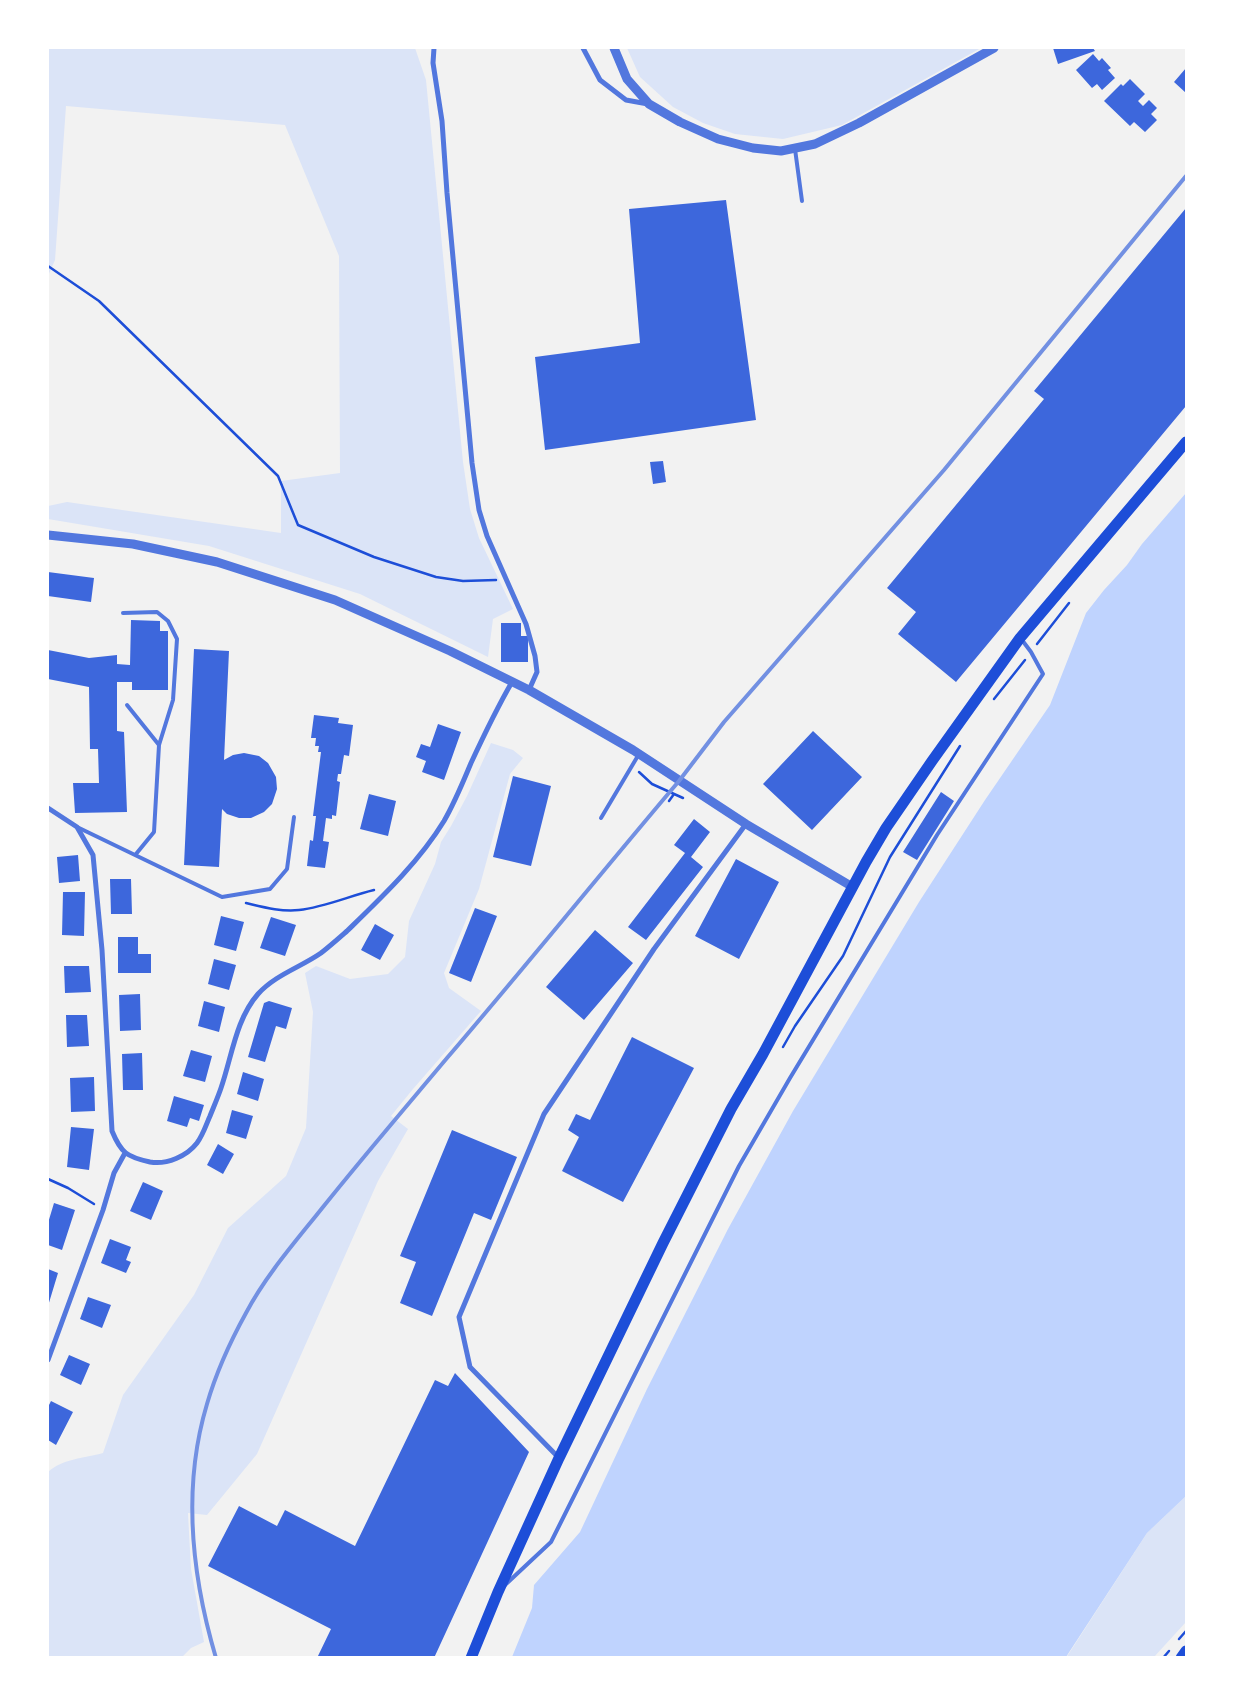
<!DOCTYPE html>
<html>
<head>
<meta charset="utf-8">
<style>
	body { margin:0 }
	#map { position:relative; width:1234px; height:1705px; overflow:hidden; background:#f2f2f2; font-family:Overpass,sans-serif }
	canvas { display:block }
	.frame { position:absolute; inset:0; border:49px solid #fff; pointer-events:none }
</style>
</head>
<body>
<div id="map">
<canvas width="1234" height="1705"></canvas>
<div class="frame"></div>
</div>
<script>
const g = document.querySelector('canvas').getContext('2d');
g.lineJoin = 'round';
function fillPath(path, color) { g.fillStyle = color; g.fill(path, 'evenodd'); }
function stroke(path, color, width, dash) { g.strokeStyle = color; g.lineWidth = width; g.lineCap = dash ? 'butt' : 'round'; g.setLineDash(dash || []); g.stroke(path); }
const green = new Path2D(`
	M 48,48 L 415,48 L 426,80 L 463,462 L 470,509 L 479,538 L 513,609 L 493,619 L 488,657 L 360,594 L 209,546 L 48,519 L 48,506 L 67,502 L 281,533 L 281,481 L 340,473 L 339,256 L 285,125 L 66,106 L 55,260 L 48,276 Z
	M 627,48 L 981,48 L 842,125 L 783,139 L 735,134 L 703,123 L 673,107 L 640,77 Z
	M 491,743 L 513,750 L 523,758 L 510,774 L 479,889 L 444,973 L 449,988 L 481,1011 L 413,1089 L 391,1116 L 408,1129 L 378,1181 L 257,1454 L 207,1515 L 188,1513 L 191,1569 L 204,1642 L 191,1648 L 182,1657 L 48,1657 L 48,1472 C 62,1459 85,1458 103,1453 L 123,1395 L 194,1295 L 228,1228 L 286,1176 L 306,1128 L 313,1012 L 305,973 L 316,966 L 350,979 L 388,974 L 405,957 L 409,921 L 435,864 L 441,842 L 451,826 L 467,796 Z
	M 1186,1496 L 1186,1622 L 1154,1657 L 1066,1658 L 1147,1533 Z`);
const water = new Path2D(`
	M 1186,493 L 1186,1496 L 1147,1533 L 1066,1657 L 512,1657 L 532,1608 L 534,1585 L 580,1532 L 647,1389 L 728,1229 L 793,1111 L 919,902 L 985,800 L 1050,705 L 1086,613 L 1104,590 L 1127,565 L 1142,544 Z`);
const building = new Path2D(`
	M 1053,48 L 1093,48 L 1095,51 L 1058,64 Z
	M 1093,54 L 1099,61 L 1102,58 L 1111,68 L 1108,70 L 1115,78 L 1102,90 L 1097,84 L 1092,88 L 1076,70 Z
	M 1186,68 L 1186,93 L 1174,82 Z
	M 1130,79 L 1145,94 L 1138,101 L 1143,106 L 1149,100 L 1157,108 L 1151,114 L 1157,120 L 1145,132 L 1134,122 L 1130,126 L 1104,101 L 1121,84 L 1123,86 Z
	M 726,200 L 756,420 L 545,450 L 535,357 L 640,343 L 629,209 Z
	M 1186,208 L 1186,406 L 956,682 L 898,634 L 916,612 L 887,588 L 1044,399 L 1034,391 Z
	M 663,461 L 666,482 L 653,484 L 650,462 Z
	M 48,572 L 94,578 L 91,602 L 48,596 Z
	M 131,620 L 160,621 L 160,631 L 168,631 L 168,690 L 132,690 L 132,682 L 117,682 L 117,731 L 124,732 L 127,812 L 75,813 L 73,783 L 99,783 L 98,749 L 90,749 L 89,687 L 48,679 L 48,650 L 89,658 L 117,655 L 117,664 L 130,665 Z
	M 501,623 L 521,623 L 521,636 L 528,636 L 528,662 L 501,662 Z
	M 194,649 L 229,651 L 224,760 L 233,755 L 244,753 L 259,756 L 268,763 L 276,777 L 277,789 L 272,804 L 264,812 L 251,818 L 239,818 L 227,814 L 222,809 L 219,867 L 184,865 Z
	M 314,715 L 339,718 L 338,723 L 353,725 L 349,756 L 344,755 L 341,774 L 338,774 L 337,781 L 340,782 L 336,816 L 332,815 L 332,819 L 326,818 L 323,841 L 329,842 L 325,868 L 307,866 L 310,840 L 313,841 L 316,816 L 313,816 L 321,752 L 318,752 L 319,746 L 315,746 L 316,738 L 311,738 Z
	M 438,724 L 461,732 L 444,780 L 422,772 L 426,761 L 416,757 L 421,744 L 430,747 Z
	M 813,731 L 862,777 L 812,830 L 763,784 Z
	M 513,776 L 551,786 L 531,866 L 493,857 Z
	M 941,792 L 954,801 L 917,860 L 903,852 Z
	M 369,794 L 396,801 L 388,836 L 360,829 Z
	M 694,819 L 710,832 L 691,857 L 703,867 L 646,940 L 628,927 L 685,853 L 674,845 Z
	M 78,855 L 80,881 L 59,883 L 57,857 Z
	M 736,859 L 779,882 L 739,959 L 695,936 Z
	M 110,879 L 131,879 L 132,914 L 111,914 Z
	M 63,892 L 85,892 L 84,936 L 62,935 Z
	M 475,908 L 497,916 L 471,982 L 449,973 Z
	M 221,916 L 244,922 L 236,951 L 214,945 Z
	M 271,917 L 296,925 L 285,956 L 260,948 Z
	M 375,924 L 394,935 L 380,960 L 361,950 Z
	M 595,930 L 633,963 L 584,1020 L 546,987 Z
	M 118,937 L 138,937 L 138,954 L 151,954 L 151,973 L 118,973 Z
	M 214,959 L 236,965 L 229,990 L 208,984 Z
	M 64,966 L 89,966 L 91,992 L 65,993 Z
	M 140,994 L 141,1030 L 120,1031 L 119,995 Z
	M 204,1001 L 225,1007 L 219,1032 L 198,1026 Z
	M 269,1001 L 292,1008 L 286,1029 L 276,1026 L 265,1062 L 248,1057 L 264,1003 Z
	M 66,1015 L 87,1015 L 89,1046 L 67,1047 Z
	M 632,1037 L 694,1068 L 623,1202 L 562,1171 L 579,1137 L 568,1130 L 576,1114 L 590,1120 Z
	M 191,1050 L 212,1056 L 205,1082 L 183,1076 Z
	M 142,1053 L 143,1090 L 123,1090 L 122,1054 Z
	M 243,1072 L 264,1079 L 258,1101 L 237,1094 Z
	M 94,1077 L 95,1111 L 71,1112 L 70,1078 Z
	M 174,1096 L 204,1105 L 199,1121 L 190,1118 L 187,1127 L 167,1121 Z
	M 232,1110 L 253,1116 L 246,1139 L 226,1133 Z
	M 71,1127 L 94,1129 L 89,1170 L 67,1167 Z
	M 452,1130 L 517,1157 L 491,1220 L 474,1213 L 432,1316 L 400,1303 L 416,1262 L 400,1256 Z
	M 218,1144 L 234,1154 L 223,1174 L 207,1165 Z
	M 143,1182 L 163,1191 L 151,1220 L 130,1211 Z
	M 54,1203 L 75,1210 L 62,1250 L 48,1245 L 48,1223 Z
	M 110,1239 L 131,1247 L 126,1260 L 131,1262 L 126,1273 L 101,1263 Z
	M 48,1269 L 58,1273 L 48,1306 Z
	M 88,1297 L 111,1305 L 102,1328 L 80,1319 Z
	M 69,1355 L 90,1364 L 81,1385 L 60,1375 Z
	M 455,1373 L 529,1452 L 434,1658 L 317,1658 L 331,1629 L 208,1566 L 239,1506 L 277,1526 L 285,1510 L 355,1546 L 435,1380 L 448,1386 Z
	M 51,1401 L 73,1412 L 56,1445 L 48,1440 L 48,1407 Z`);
const path = new Path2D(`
	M 48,266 L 99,301 L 278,476 L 298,525 L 374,557 L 436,577 L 463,581 L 496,580
	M 1037,644 L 1069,603
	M 994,699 L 1025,660
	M 639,772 L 652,784 L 683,798
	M 669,801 L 674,794
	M 246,903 C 263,907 281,912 299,910 C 325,907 349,896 374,890
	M 783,1047 L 795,1026 L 843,956 L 890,857 L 960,746
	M 48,1179 L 68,1188 L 94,1204
	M 1179,1639 L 1186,1631
	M 1163,1658 L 1169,1651`);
const service = new Path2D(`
	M 795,149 L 802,201
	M 123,613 L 157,612 L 168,621 L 177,639 L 173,700 L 159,745
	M 127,705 L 159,745 L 154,832 L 136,854
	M 601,818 L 639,754
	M 77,827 L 222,897 L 270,889 L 287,869 L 294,817
	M 505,1585 L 551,1542 L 739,1166 L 790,1078 L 937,835 L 1043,674 L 1031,652 L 1022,640`);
const minor = new Path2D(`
	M 434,48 L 433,63 L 442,121 L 447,193 L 472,463 L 479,510 L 487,536 L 526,624 L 535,656 L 537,672 L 529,690
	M 583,48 L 600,80 L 626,100 L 648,104
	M 48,808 L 77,827 L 93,855 L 102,950 L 112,1131 C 121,1153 127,1157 150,1162 C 167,1165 187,1156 197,1143 C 203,1135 206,1125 210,1116 C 214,1106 218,1097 221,1088 C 232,1056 236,1019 258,994 C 275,975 301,967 321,953 C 330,946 339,938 347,931 C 382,897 419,862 444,821 C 455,802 463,782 471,763 C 484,735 497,708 512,682
	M 48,1360 L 103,1210 L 114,1173 L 125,1153
	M 559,1458 L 470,1367 L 459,1317 L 544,1114 L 654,949 L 746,824`);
const tertiary = new Path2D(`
	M 614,48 L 627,79 L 649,104 L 680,122 L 718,139 L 753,148 L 781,151 L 815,144 L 859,123 L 994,48
	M 48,535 L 133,544 L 217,562 L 335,600 L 450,651 L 529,690 L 633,750 L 746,824 L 851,886`);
const primary = new Path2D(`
	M 471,1658 L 498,1592 L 559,1458 L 663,1243 L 731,1109 L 763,1054 L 866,862 L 886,828 L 932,761 L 1020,638 L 1186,442
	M 1181,1658 L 1186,1651`);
const rail = new Path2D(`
	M 216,1658 C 192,1577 182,1487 207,1404 C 216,1373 230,1342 246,1313 C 266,1275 296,1241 323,1207 C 363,1157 405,1108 447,1058 C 525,967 601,873 679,781 L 724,722 L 944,470 L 1186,176`);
fillPath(green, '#dbe4f7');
fillPath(water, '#bfd3fe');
fillPath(building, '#3d67dc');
stroke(path, '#1d4ed8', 2.5);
stroke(service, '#5277de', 4);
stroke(minor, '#5277de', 5);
stroke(tertiary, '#5277de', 9);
stroke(primary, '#1d4ed8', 11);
stroke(rail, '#7290e2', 4);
</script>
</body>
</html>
